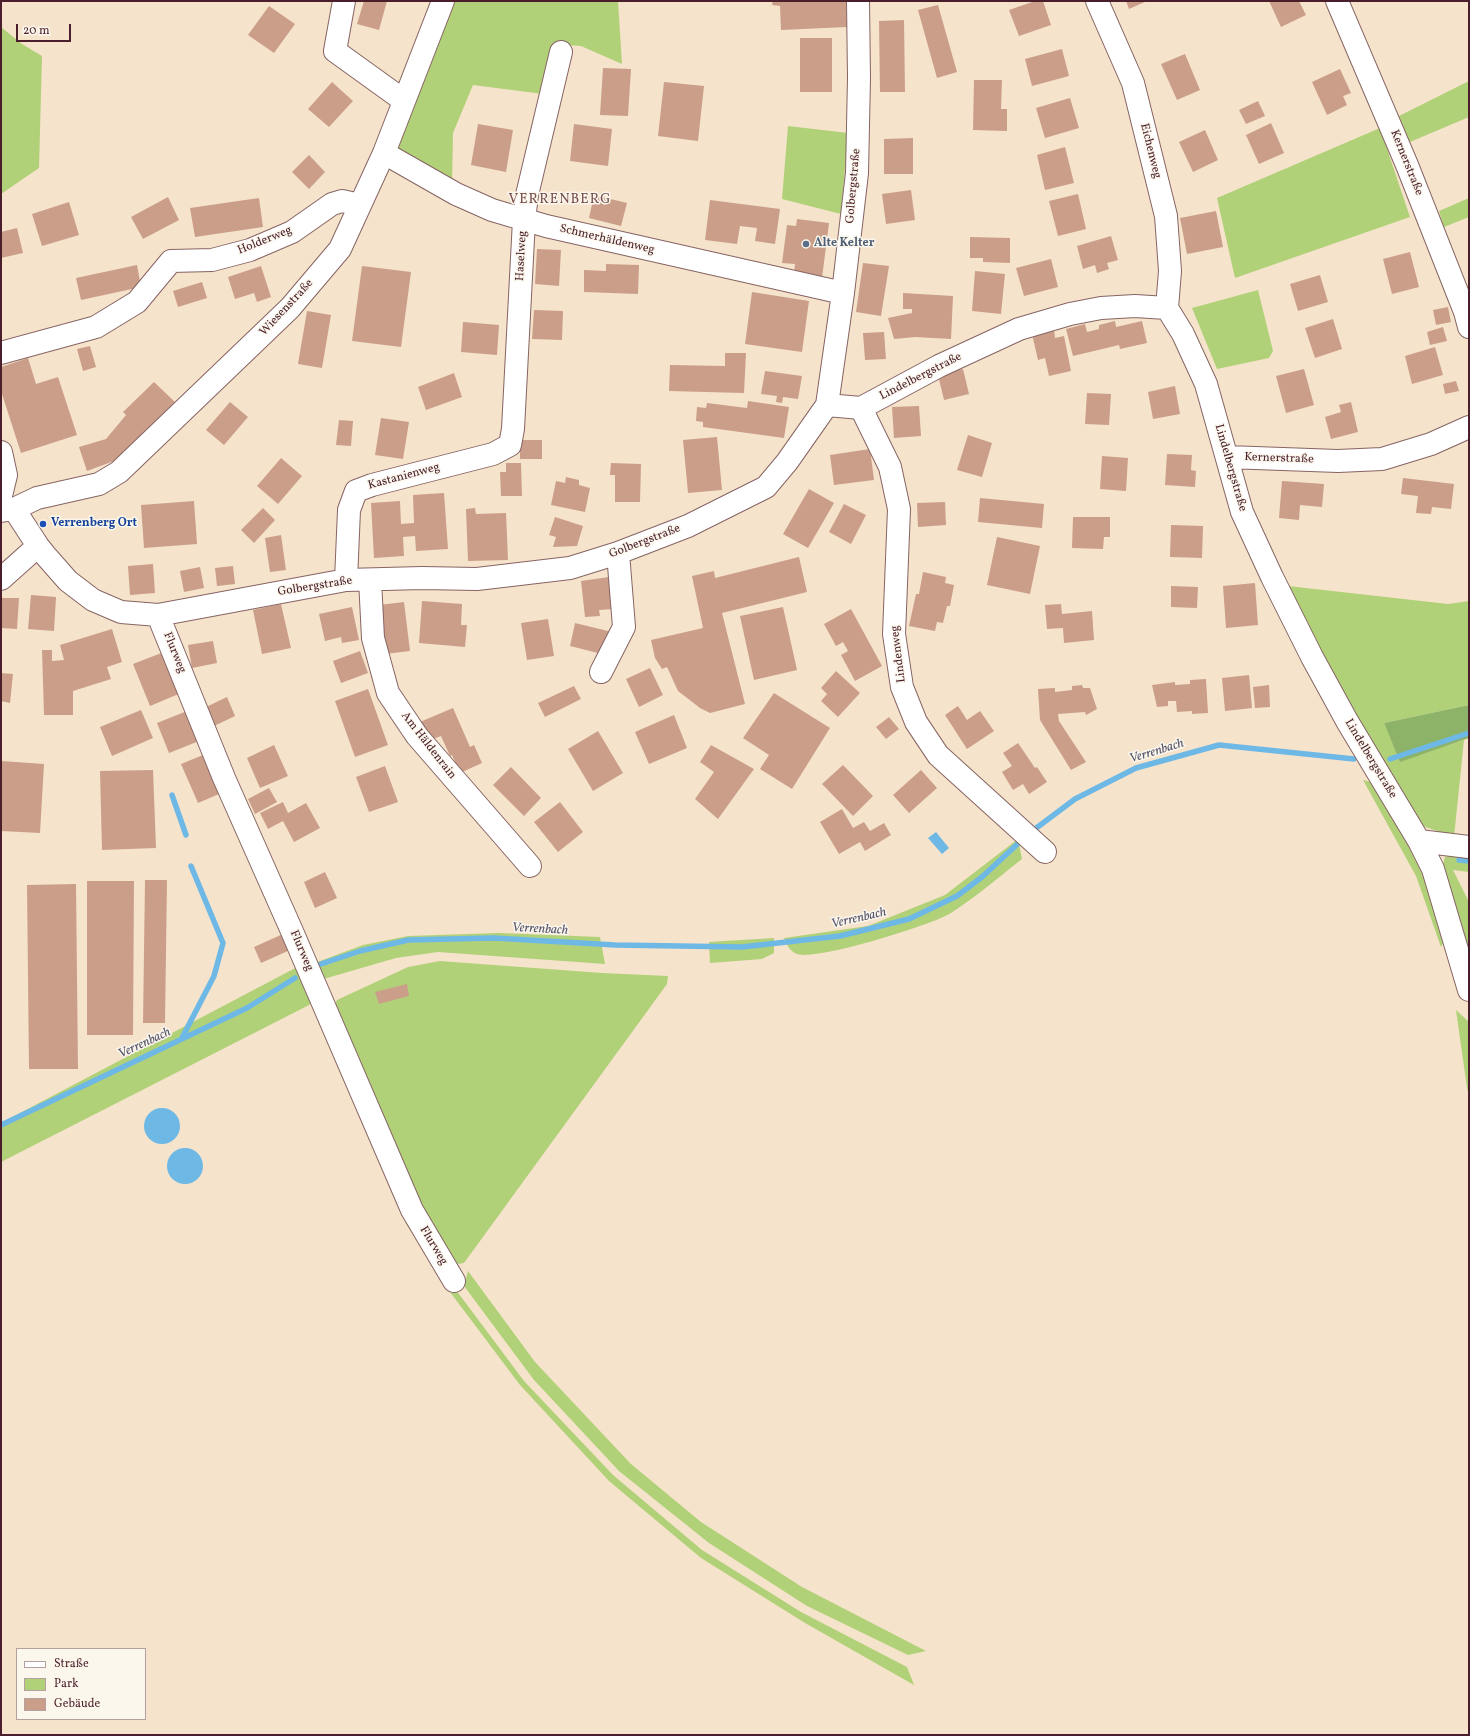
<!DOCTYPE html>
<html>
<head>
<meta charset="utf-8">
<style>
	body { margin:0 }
	#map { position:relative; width:1470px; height:1736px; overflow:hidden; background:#f6e3cb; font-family:Vollkorn,serif }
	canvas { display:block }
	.frame { position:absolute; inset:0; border:2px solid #4a1f2b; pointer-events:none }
	.legend { position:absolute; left:16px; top:1648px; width:130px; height:72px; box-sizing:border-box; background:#fbf7ec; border:1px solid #b4a19f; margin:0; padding:5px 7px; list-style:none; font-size:12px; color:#4a1f2b }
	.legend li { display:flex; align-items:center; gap:8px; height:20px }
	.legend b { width:20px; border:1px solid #b4a19f }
	.scale { position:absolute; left:16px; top:24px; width:55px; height:18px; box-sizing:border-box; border:2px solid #4a1f2b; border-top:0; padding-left:5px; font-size:12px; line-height:14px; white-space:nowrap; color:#4a1f2b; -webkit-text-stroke:3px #fbf7ec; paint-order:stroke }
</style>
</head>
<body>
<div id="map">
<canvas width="1470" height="1736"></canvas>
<div class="frame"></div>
<ul class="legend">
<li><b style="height:5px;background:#fff"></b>Straße</li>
<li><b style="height:11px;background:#b1d178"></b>Park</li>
<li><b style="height:11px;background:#cb9e89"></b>Gebäude</li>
</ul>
<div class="scale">20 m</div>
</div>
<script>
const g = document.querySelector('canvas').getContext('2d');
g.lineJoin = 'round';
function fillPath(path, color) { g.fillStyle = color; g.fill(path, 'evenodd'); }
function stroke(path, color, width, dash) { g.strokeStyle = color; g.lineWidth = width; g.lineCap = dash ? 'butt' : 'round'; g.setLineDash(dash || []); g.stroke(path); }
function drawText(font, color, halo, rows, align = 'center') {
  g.font = font + ' Vollkorn,serif'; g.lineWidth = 3; g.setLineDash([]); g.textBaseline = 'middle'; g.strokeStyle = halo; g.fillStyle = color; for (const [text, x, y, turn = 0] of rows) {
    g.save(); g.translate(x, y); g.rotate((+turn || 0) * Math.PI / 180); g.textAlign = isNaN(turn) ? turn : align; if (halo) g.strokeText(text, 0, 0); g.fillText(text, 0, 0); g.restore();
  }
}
const green = new Path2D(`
	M 453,1 L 618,1 L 622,64 L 581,46 L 554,44 L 543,94 L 473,85 L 453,133 L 452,184 L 401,155 L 396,138 Z
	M 1,27 L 22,44 L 42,56 L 39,168 L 1,194 Z
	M 1469,81 L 1469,117 L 1410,142 L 1399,116 Z
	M 788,126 L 848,133 L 841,214 L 782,199 Z
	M 1380,128 L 1410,217 L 1235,278 L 1217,198 Z
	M 1469,198 L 1469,217 L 1444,227 L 1439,211 Z
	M 1258,290 L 1273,351 L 1269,358 L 1217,369 L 1192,308 Z
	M 1288,586 L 1448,604 L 1469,601 L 1469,705 L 1384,723 L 1400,761 L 1464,740 L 1454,837 L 1420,825 L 1356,725 Z
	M 1363,780 L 1378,784 L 1426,872 L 1446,937 L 1441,947 L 1416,876 Z
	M 1018,839 L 1022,859 C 999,877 976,897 951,913 C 932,925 816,961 797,954 C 789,951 787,944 784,938 L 868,926 L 945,895 Z
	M 1460,853 L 1469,855 L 1469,872 L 1453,870 L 1469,902 L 1469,970 L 1441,872 L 1445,857 Z
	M 499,933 L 600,937 L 605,964 L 438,952 L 396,958 L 320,980 L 312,964 L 363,945 L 408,936 Z
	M 774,938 L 774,953 L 762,959 L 710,963 L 709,942 Z
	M 440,961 L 602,973 L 668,976 L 667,984 L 464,1263 L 452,1265 L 420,1213 L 331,1013 L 337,1000 L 408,967 Z
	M 301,965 L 315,1002 L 1,1162 L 1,1123 Z
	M 1456,1010 L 1469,1022 L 1469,1095 L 1467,1088 Z
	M 405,1222 L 415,1223 L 450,1282 L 524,1381 L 613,1475 L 702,1550 L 801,1612 L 907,1667 L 914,1685 L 805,1623 L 701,1558 L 609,1481 L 520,1385 L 450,1292 Z
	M 468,1271 L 535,1362 L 631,1464 L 701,1522 L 802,1587 L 926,1651 L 908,1655 L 807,1606 L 709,1543 L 619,1471 L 534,1380 L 464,1286 Z`);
const forest = new Path2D(`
	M 1469,705 L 1469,738 L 1400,762 L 1384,723 Z`);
const water = new Path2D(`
	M 936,832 L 949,848 L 942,854 L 928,838 Z
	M144 1126a18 18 0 1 1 36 0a18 18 0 1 1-36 0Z
	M167 1166a18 18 0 1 1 36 0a18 18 0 1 1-36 0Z`);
const stream = new Path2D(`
	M 1390,759 L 1469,733
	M 172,795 L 186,835
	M 1031,832 L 1075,799 L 1136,768 L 1219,745 L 1354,759
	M 1459,860 L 1469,861
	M 321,964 L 360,951 L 408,940 L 494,938 L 615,945 L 742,947 L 840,936 L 909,919 L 957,896 L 982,877 L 1024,838
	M 182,1038 L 214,976 L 223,943 L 191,866
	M 1,1125 L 247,1008 L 295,978`);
const building = new Path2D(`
	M 364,1 L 387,1 L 379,30 L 357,24 Z
	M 773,1 L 846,1 L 847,27 L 781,30 L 780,6 L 772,5 Z
	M 1035,1 L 1043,1 L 1051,25 L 1019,36 L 1009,10 Z
	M 1126,1 L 1147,1 L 1129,9 Z
	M 1269,1 L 1299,1 L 1306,15 L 1281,27 Z
	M 938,5 L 957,72 L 937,78 L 918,10 Z
	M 269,6 L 295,24 L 274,53 L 248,35 Z
	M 904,20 L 905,92 L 880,92 L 879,21 Z
	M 800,38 L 832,38 L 832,92 L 800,92 Z
	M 1062,49 L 1069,76 L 1032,86 L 1025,59 Z
	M 1185,54 L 1200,90 L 1177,100 L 1161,64 Z
	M 603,68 L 631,69 L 628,116 L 600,115 Z
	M 1340,69 L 1351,93 L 1343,96 L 1347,105 L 1327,115 L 1312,82 Z
	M 974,80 L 1002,80 L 1001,109 L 1007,109 L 1007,131 L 973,130 Z
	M 332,82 L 353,101 L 329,127 L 308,109 Z
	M 664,82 L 704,86 L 698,141 L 658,136 Z
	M 1070,98 L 1079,128 L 1045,138 L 1036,108 Z
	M 1258,101 L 1265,116 L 1246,124 L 1239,110 Z
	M 1271,123 L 1284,153 L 1259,164 L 1246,135 Z
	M 478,124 L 513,130 L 506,172 L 471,165 Z
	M 574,124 L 612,129 L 608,166 L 570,161 Z
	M 1205,130 L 1218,160 L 1193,172 L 1179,142 Z
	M 913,138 L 913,174 L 884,174 L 884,139 Z
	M 1065,147 L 1074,183 L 1045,190 L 1037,155 Z
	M 309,155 L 325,172 L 309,189 L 292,172 Z
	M 911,190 L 915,220 L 886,224 L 882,194 Z
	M 1078,194 L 1086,229 L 1058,236 L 1049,201 Z
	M 594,195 L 627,203 L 621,226 L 589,218 Z
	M 168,197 L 179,220 L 143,239 L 131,217 Z
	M 259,198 L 263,227 L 195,237 L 190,208 Z
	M 710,200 L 780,209 L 775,244 L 755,241 L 757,228 L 740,226 L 737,244 L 705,240 Z
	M 69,202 L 79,235 L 42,246 L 32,214 Z
	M 1216,211 L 1223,247 L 1187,254 L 1180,218 Z
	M 797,219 L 829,223 L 822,278 L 794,274 L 795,264 L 782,263 L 787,225 L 796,226 Z
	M 17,228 L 23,253 L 1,258 L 1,232 Z
	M 1111,236 L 1118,260 L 1107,263 L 1109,269 L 1097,273 L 1095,265 L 1083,269 L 1077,246 Z
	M 970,237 L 1010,238 L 1010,263 L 983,262 L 983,258 L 970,258 Z
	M 537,249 L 561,250 L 559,286 L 535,284 Z
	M 1410,252 L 1419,287 L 1392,294 L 1383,259 Z
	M 1051,259 L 1058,287 L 1024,296 L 1016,268 Z
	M 863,263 L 889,266 L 881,316 L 856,312 Z
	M 606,264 L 639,265 L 638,294 L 584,292 L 584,270 L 606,271 Z
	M 137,265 L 141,287 L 81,300 L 76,278 Z
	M 261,266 L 271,297 L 257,302 L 254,293 L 235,299 L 228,277 Z
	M 362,266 L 411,272 L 401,347 L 352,341 Z
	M 975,271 L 1005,274 L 1001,314 L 972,311 Z
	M 1320,275 L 1328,302 L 1298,311 L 1290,284 Z
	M 202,282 L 207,298 L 178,307 L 173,291 Z
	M 752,292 L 809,301 L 802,352 L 745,344 Z
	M 903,293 L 953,296 L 951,339 L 915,337 L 894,339 L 888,318 L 912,313 L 912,309 L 903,309 Z
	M 1448,307 L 1451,322 L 1436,325 L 1433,310 Z
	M 534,310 L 563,311 L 562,340 L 532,339 Z
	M 307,311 L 331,315 L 322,368 L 298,364 Z
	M 1333,319 L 1342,349 L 1315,358 L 1305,328 Z
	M 1115,321 L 1116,327 L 1142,321 L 1147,343 L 1120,349 L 1119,345 L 1073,356 L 1066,329 L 1085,324 L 1087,332 L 1099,329 L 1099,325 Z
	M 463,322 L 499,325 L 497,355 L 461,352 Z
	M 1443,327 L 1447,341 L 1430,345 L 1427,332 Z
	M 1054,329 L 1055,338 L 1064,336 L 1071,371 L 1049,376 L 1045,358 L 1038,360 L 1032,334 Z
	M 884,332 L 886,359 L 865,360 L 863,333 Z
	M 90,346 L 96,367 L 83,371 L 77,349 Z
	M 1435,347 L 1443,375 L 1412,384 L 1405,356 Z
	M 725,353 L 746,353 L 744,393 L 669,391 L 670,365 L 725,366 Z
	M 28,358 L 36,384 L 58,377 L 77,435 L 21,453 L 1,391 L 1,367 Z
	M 963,369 L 969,394 L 944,400 L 938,375 Z
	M 1304,369 L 1314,405 L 1286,413 L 1276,376 Z
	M 765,371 L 802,376 L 798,399 L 783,397 L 782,403 L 776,402 L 777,396 L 761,394 Z
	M 454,373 L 462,397 L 426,410 L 418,387 Z
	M 1456,381 L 1459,391 L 1445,394 L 1443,384 Z
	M 154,382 L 175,402 L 114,461 L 87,471 L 79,447 L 106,439 L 126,415 L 123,412 Z
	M 1175,386 L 1180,414 L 1153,419 L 1148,392 Z
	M 1087,393 L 1111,394 L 1109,425 L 1085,424 Z
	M 748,401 L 789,407 L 784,438 L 703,427 L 703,422 L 696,421 L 697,407 L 706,408 L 707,403 L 747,408 Z
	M 230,402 L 248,417 L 224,445 L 206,430 Z
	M 1351,402 L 1358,432 L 1331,439 L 1325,417 L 1341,412 L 1339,405 Z
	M 919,406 L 921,436 L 894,438 L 892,407 Z
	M 381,418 L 409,422 L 403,459 L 375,455 Z
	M 339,420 L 353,421 L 351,446 L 336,445 Z
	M 968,435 L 992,443 L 982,477 L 957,470 Z
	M 717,437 L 722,490 L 688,493 L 683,440 Z
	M 520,440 L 542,440 L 542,459 L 520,459 Z
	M 870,449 L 874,480 L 834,485 L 830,455 Z
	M 1167,454 L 1192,455 L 1191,470 L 1196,471 L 1195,487 L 1165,485 Z
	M 1102,456 L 1128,458 L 1126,491 L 1100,489 Z
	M 281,458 L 302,476 L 278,504 L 257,486 Z
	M 506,463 L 521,463 L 522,496 L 501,496 L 500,472 L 506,472 Z
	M 611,463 L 641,464 L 640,502 L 615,502 L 615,475 L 610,475 Z
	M 566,477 L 579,480 L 579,485 L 590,488 L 585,512 L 551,505 L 556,481 L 565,483 Z
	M 1403,478 L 1454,484 L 1451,509 L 1432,507 L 1431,514 L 1416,513 L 1418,496 L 1401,494 Z
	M 1282,481 L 1324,484 L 1322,507 L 1300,505 L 1299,520 L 1279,518 Z
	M 809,489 L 834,503 L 808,548 L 783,534 Z
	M 444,493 L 448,549 L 416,551 L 415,536 L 403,537 L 404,556 L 374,558 L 371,503 L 400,501 L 401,524 L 414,523 L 413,495 Z
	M 980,498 L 1044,504 L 1042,528 L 978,522 Z
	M 194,501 L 197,544 L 144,548 L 141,505 Z
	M 945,502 L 946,525 L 918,527 L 917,503 Z
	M 844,504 L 866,515 L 851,544 L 829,532 Z
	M 263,508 L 275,520 L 254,543 L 241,530 Z
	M 475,508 L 476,514 L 506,513 L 508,560 L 468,561 L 466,509 Z
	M 555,517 L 583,526 L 577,546 L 553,547 L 556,537 L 549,535 Z
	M 1073,517 L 1110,517 L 1110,537 L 1104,537 L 1103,549 L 1072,548 Z
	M 1171,525 L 1203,526 L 1202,558 L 1170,557 Z
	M 281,535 L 286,570 L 270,572 L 265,538 Z
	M 997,537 L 1040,546 L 1030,594 L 987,585 Z
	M 799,557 L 807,592 L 722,613 L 745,704 L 710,713 L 700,708 L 678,691 L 667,667 L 662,669 L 655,658 L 651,640 L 703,628 L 692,576 L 714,571 L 715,578 Z
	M 153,564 L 155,593 L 130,595 L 128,566 Z
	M 233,566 L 235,584 L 217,586 L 215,568 Z
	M 200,567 L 204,588 L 184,592 L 180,571 Z
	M 923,572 L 946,577 L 945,583 L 954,585 L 950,606 L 947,606 L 943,623 L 937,622 L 935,631 L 909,626 L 916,594 L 919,594 Z
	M 609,577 L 613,609 L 599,610 L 600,616 L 585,617 L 581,581 Z
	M 1255,583 L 1258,625 L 1226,628 L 1223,586 Z
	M 1171,586 L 1198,587 L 1197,608 L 1171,607 Z
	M 31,595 L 56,597 L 54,631 L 28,629 Z
	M 1,598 L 19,598 L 17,629 L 1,628 Z
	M 422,601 L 462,604 L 461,625 L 467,625 L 465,647 L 419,643 Z
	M 404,602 L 410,651 L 385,654 L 379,605 Z
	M 281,604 L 291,648 L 262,654 L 253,610 Z
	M 1061,604 L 1062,614 L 1092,611 L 1094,640 L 1064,643 L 1063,628 L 1047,629 L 1045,605 Z
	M 352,607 L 359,640 L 342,643 L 341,637 L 325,641 L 319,614 Z
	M 783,607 L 797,670 L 754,680 L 740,616 Z
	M 851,609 L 882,666 L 855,681 L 841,655 L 848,651 L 843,642 L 836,646 L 824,624 Z
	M 548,619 L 554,656 L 527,660 L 521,623 Z
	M 575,623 L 612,632 L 606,655 L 570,646 Z
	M 112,629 L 122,662 L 107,667 L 111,679 L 73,691 L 73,715 L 44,715 L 42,650 L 52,650 L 52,661 L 64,660 L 60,645 Z
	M 213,641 L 217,663 L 192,668 L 188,645 Z
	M 360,651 L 368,673 L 341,683 L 333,661 Z
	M 164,652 L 181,693 L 150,706 L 133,664 Z
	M 650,668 L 663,695 L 639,707 L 626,679 Z
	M 836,671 L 860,693 L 838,717 L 821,701 L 827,694 L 821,688 Z
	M 1,673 L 13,674 L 10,703 L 1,701 Z
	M 1249,675 L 1252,708 L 1225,711 L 1222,678 Z
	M 1206,679 L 1208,713 L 1192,714 L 1192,711 L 1177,712 L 1176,701 L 1168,701 L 1168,706 L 1157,707 L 1152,685 L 1175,682 L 1175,685 L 1190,684 L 1190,680 Z
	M 1082,685 L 1083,688 L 1090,688 L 1097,709 L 1086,715 L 1085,712 L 1058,714 L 1059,721 L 1086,762 L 1071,770 L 1040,720 L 1038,689 L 1055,688 L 1055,692 L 1072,690 L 1072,686 Z
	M 1269,685 L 1270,707 L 1255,708 L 1253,687 Z
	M 574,686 L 581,699 L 545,717 L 538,703 Z
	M 368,689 L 388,745 L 355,757 L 335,701 Z
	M 774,693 L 830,728 L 792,789 L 760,769 L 769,755 L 743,738 Z
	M 227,697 L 235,716 L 212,727 L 204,708 Z
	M 958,706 L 967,720 L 980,711 L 994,731 L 967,749 L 945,715 Z
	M 453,708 L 470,747 L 474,745 L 482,763 L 460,773 L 452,755 L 450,756 L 441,736 L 428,741 L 420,722 Z
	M 141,710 L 153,738 L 112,756 L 100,727 Z
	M 187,711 L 199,741 L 169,753 L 157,723 Z
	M 674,715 L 687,748 L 649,764 L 635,732 Z
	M 889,717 L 899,729 L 886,739 L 876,727 Z
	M 598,731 L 623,773 L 593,791 L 568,749 Z
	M 1018,743 L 1035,768 L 1037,767 L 1047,782 L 1029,794 L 1023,784 L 1013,790 L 1002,772 L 1012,766 L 1003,753 Z
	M 274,745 L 288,776 L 260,788 L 247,758 Z
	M 711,745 L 754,769 L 718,819 L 695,799 L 714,772 L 700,762 Z
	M 203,755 L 219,794 L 198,803 L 181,764 Z
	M 1,761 L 44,764 L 40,833 L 1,831 Z
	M 843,765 L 873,796 L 853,816 L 822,784 Z
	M 385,766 L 398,802 L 369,812 L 356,777 Z
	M 511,767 L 541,798 L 524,816 L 493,785 Z
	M 153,770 L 156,848 L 102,850 L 100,771 Z
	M 921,770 L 937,788 L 909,813 L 893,795 Z
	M 269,788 L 277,802 L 255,814 L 248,799 Z
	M 283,802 L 288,813 L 306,803 L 320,828 L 294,842 L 283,821 L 268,829 L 260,813 Z
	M 560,802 L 583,832 L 558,852 L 534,822 Z
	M 842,809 L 853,828 L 864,822 L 870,831 L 884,823 L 891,835 L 865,851 L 860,842 L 839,854 L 820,822 Z
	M 325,872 L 337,898 L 315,908 L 304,882 Z
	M 145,880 L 167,880 L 165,1023 L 143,1023 Z
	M 87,881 L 134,881 L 133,1035 L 87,1035 Z
	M 76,884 L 78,1069 L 29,1069 L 27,885 Z
	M 283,934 L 290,950 L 261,963 L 254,947 Z
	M 407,984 L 409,996 L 379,1004 L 375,992 Z`);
const minor = new Path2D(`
	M 344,1 L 335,51 L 403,100
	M 1097,1 L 1133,83 L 1166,216 L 1170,271 L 1167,308
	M 1337,1 L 1407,165 L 1465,312 L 1469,327
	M 384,153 L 456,194 L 492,210 L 546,226 L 843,293
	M 1167,308 L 1183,334 L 1206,384 L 1242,512 L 1272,577 L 1312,657 L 1347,721 L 1419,841 L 1433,869 L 1469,990
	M 1,353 L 96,327 L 137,302 L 171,261 L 212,260 L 250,250 L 292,232 L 332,204 L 342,201 L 360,205
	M 827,405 L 861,408 L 939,366 L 1019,329 L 1070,314 L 1101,308 L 1135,306 L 1167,308
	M 861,408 L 890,467 L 899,509 L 894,634 L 902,687 L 916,722 L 938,755 L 1045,852
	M 1,452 L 6,475 L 1,496
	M 1227,457 L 1338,461 L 1382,459 L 1431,444 L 1469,427
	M 14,509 L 38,546 L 46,556 L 68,581 L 93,600 L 121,612 L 158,615 L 346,580 L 422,578 L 477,579 L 570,568 L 618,553 L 688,526 L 766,487 L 787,462 L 827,405 L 843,293 L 857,173 L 859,78 L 858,1
	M 1,511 L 14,509 L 37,498 L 99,484 L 119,472 L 290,308 L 340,249 L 384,153 L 443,1
	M 1,579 L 38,546
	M 346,580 L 349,510 L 356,491 L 372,485 L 493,454 L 510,445 L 513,429 L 524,220 L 527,195 L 561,52
	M 370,580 L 373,638 L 388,693 L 417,736 L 530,866
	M 158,615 L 224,778 L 291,929 L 412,1210 L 454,1281
	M 601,672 L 624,627 L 618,553
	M 1419,841 L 1469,847`);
const markers = [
	[806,244,4,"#5c6f8a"],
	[43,524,4,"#1a4fb4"]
];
const streetNames = [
	["Eichenweg",1150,151,76],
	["Kernerstraße",1406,163,68],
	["Golbergstraße",854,186,-85],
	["Schmerhäldenweg",607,240,13],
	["Holderweg",265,241,-22],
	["Haselweg",522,256,-87],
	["Wiesenstraße",287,308,-47],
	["Lindelbergstraße",921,377,-27],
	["Kernerstraße",1279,459,2],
	["Lindelbergstraße",1230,468,74],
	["Kastanienweg",404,477,-15],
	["Golbergstraße",645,542,-21],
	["Golbergstraße",315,587,-9],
	["Flurweg",174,653,68],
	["Lindenweg",899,654,-97],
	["Am Häldenrain",428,746,52],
	["Lindelbergstraße",1370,759,59],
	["Flurweg",301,951,67],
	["Flurweg",433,1246,59]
];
const serviceNames = [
	["Alte Kelter",814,244]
];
const transitNames = [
	["Verrenberg Ort",51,524]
];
const waterNames = [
	["Verrenbach",1157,752,-17],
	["Verrenbach",859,919,-13],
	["Verrenbach",540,930,3],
	["Verrenbach",145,1044,-25]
];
const quarterNames = [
	["VERRENBERG",560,200]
];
fillPath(green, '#b1d178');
fillPath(forest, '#8cb368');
fillPath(water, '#6eb8e6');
stroke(stream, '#6eb8e6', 5.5);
fillPath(building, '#cb9e89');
stroke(minor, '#866463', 24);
stroke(minor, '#fff', 22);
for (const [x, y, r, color] of markers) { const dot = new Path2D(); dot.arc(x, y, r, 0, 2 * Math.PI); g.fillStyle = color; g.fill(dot); stroke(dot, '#fbf7ec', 1.5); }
drawText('12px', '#4a1f2b', '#fbf7ec', streetNames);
drawText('bold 12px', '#4e5e75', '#fbf7ec', serviceNames, 'left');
drawText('bold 12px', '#164399', '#fbf7ec', transitNames, 'left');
drawText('italic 13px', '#57556c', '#fbf7ec', waterNames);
g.letterSpacing = '1px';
drawText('14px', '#774b4c', '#fbf7ec', quarterNames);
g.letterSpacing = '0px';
</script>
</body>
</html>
